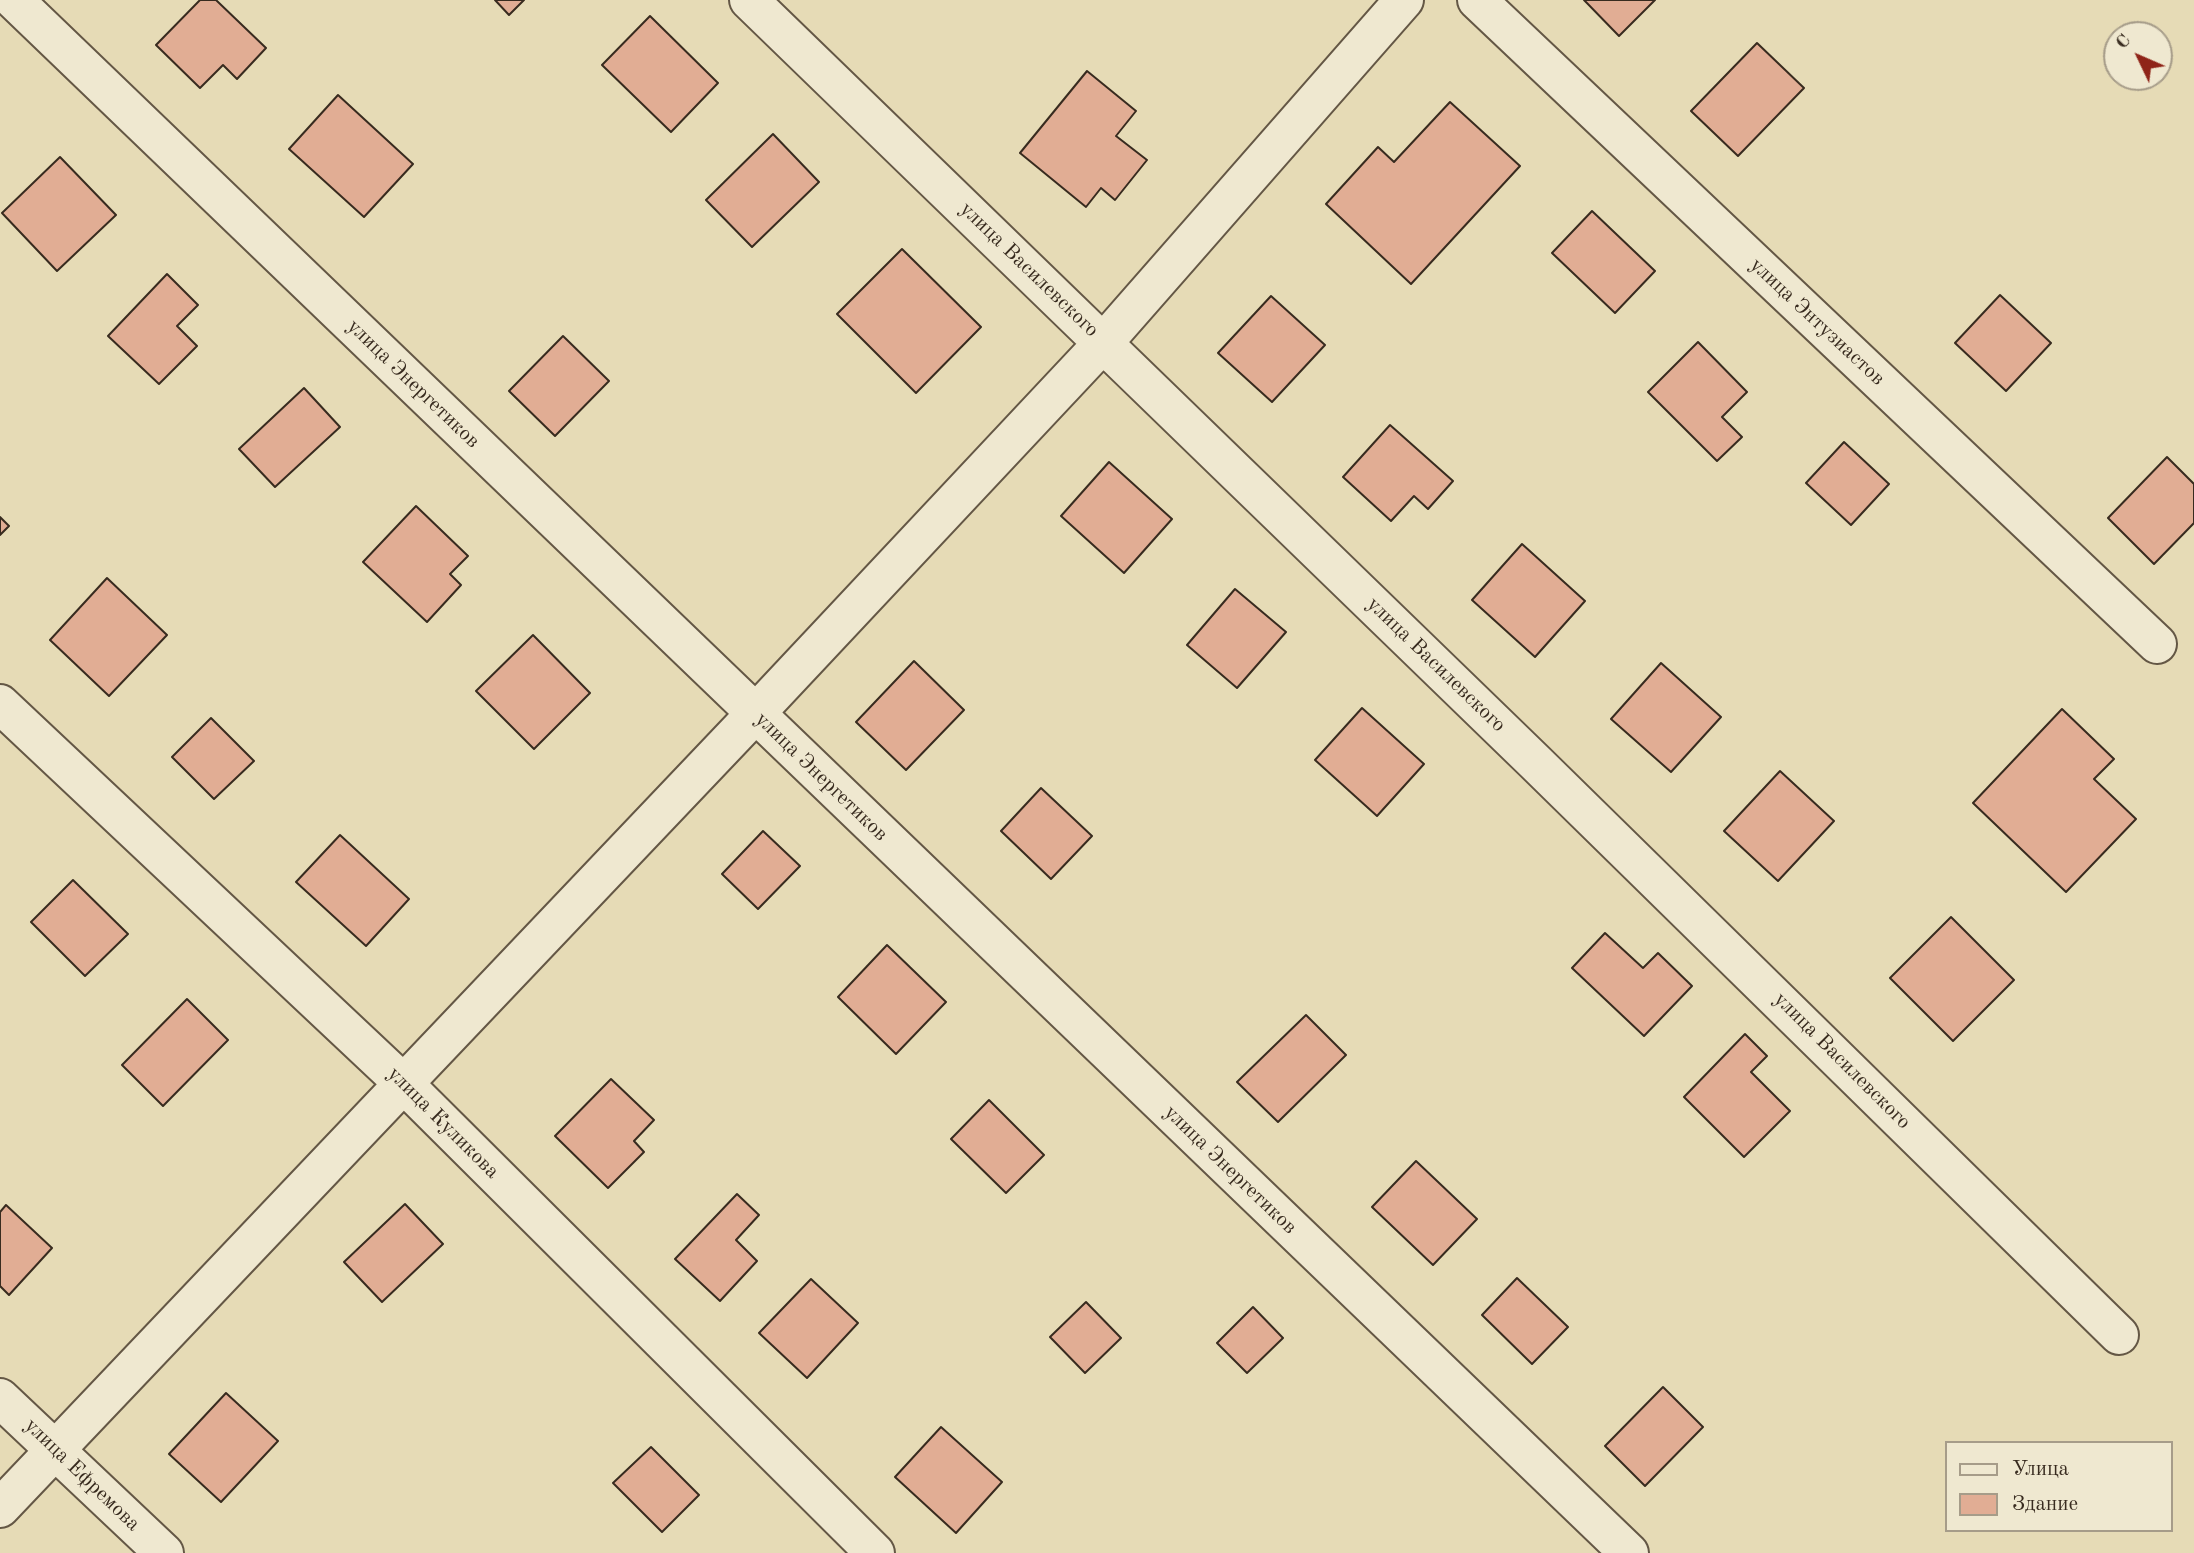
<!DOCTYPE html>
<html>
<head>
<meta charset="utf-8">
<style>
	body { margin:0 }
	#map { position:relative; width:2194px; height:1553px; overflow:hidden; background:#e6dbb6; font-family:"Old Standard TT",serif }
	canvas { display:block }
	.legend { position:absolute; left:1945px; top:1441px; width:228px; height:91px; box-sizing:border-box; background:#efe8d0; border:2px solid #a69c89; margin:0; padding:9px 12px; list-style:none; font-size:21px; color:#382b1f }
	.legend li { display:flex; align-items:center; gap:14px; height:35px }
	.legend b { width:35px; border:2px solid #a69c89 }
	.north { position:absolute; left:2103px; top:21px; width:70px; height:70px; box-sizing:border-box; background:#efe8d0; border:2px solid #a69c89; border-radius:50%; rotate:314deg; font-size:19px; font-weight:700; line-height:28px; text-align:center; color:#382b1f }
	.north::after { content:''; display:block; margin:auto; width:24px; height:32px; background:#8f2418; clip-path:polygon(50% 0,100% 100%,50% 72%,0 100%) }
</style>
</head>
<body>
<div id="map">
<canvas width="2194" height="1553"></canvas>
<ul class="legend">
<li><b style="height:9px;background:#efe8d0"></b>Улица</li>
<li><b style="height:19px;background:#e1ad94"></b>Здание</li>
</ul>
<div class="north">С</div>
</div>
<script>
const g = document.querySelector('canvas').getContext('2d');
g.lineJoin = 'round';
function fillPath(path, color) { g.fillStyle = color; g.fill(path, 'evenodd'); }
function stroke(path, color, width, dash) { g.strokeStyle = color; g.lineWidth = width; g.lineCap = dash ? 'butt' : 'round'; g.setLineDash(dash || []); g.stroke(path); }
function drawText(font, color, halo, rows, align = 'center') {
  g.font = font + ' "Old Standard TT",serif'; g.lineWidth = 7; g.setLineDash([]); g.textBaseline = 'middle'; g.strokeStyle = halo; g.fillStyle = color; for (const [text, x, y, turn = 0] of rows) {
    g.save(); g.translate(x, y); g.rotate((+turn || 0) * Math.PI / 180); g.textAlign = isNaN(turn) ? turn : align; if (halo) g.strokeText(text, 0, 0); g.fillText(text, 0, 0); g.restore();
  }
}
const building = new Path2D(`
	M 200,0 L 216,0 L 266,48 L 237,79 L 223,65 L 200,88 L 156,45 Z
	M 495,0 L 524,0 L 509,15 Z
	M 1584,0 L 1655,0 L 1619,36 Z
	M 650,16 L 718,83 L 671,132 L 602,65 Z
	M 1757,43 L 1804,88 L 1738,156 L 1691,111 Z
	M 1087,71 L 1136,111 L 1116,136 L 1147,160 L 1115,200 L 1101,188 L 1086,207 L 1020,153 Z
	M 338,95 L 413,164 L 364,217 L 289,149 Z
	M 1450,102 L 1520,166 L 1411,284 L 1326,204 L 1378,147 L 1394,162 Z
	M 773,134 L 819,182 L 752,247 L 706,200 Z
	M 60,157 L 116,215 L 57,271 L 2,213 Z
	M 1592,211 L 1655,271 L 1615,313 L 1552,253 Z
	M 902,249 L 981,327 L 916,393 L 837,314 Z
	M 167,274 L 198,305 L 177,326 L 197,346 L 159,384 L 108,336 Z
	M 2000,295 L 2051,343 L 2006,391 L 1955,343 Z
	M 1271,296 L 1325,345 L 1272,402 L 1218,353 Z
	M 563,336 L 609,381 L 555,436 L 509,391 Z
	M 1698,342 L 1747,392 L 1722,417 L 1742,437 L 1717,461 L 1648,392 Z
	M 304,388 L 340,427 L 275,487 L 239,449 Z
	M 1390,425 L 1453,481 L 1428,509 L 1414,496 L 1391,521 L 1343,477 Z
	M 1844,442 L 1889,484 L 1851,525 L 1806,483 Z
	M 2167,457 L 2194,484 L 2194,523 L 2154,564 L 2108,518 Z
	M 1109,462 L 1172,519 L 1124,573 L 1061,516 Z
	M 416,506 L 468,556 L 450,574 L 461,585 L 427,622 L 363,562 Z
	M 0,517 L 9,526 L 0,535 Z
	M 1522,544 L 1585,601 L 1535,657 L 1472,600 Z
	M 107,578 L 167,635 L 109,696 L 50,640 Z
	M 1235,589 L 1286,632 L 1237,688 L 1187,645 Z
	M 533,635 L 590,693 L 534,749 L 476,691 Z
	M 914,661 L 964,710 L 906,770 L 856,722 Z
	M 1661,663 L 1721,717 L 1671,772 L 1611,719 Z
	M 1362,708 L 1424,764 L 1377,816 L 1315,760 Z
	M 2062,709 L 2114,759 L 2094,779 L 2136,819 L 2066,892 L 1973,803 Z
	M 211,718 L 254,761 L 214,799 L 172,757 Z
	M 1780,771 L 1834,821 L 1778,881 L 1724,831 Z
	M 1041,788 L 1092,836 L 1051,879 L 1001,831 Z
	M 763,831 L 800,866 L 758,909 L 722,874 Z
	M 340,835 L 409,899 L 366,946 L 296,882 Z
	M 73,880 L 128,934 L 85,976 L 31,922 Z
	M 1951,917 L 2014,980 L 1953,1041 L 1890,978 Z
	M 1605,933 L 1643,968 L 1658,953 L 1692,986 L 1644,1036 L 1572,968 Z
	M 887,945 L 946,1002 L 896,1054 L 838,997 Z
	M 187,999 L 228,1040 L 163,1106 L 122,1065 Z
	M 1306,1015 L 1346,1055 L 1278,1122 L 1237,1082 Z
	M 1745,1034 L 1767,1056 L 1751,1072 L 1790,1111 L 1744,1157 L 1684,1097 Z
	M 611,1079 L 654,1120 L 634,1141 L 644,1152 L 608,1188 L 555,1136 Z
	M 989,1100 L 1044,1155 L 1006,1193 L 951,1139 Z
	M 1416,1161 L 1477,1219 L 1433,1265 L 1372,1207 Z
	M 737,1194 L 759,1215 L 736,1240 L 757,1261 L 720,1301 L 675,1259 Z
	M 405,1204 L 443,1244 L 382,1302 L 344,1262 Z
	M 6,1205 L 52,1248 L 9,1295 L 0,1286 L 0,1212 Z
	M 1517,1278 L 1568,1327 L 1532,1364 L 1482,1315 Z
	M 811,1279 L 858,1323 L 807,1378 L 759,1333 Z
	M 1086,1302 L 1121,1338 L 1085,1373 L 1050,1337 Z
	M 1253,1307 L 1283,1338 L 1247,1373 L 1217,1343 Z
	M 1663,1387 L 1703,1427 L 1645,1486 L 1605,1446 Z
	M 226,1393 L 278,1441 L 221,1502 L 169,1454 Z
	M 941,1427 L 1002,1482 L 956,1533 L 895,1477 Z
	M 651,1447 L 699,1495 L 662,1532 L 613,1483 Z`);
const minor = new Path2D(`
	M 14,0 L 1629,1553
	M 749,0 L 1535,762 L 2119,1335
	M 1477,0 L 2157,644
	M 0,704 L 404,1084 L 875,1553
	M 0,1398 L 164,1553
	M 0,1508 L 755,714 L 1104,342 L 1404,0`);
const streetNames = [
	["улица Василевского",1029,270,44],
	["улица Энтузиастов",1817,322,43],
	["улица Энергетиков",413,384,44],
	["улица Василевского",1436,665,44],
	["улица Энергетиков",821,777,44],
	["улица Василевского",1842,1061,45],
	["улица Куликова",443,1123,45],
	["улица Энергетиков",1230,1170,44],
	["улица Ефремова",82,1475,44]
];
fillPath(building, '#e1ad94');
stroke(building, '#382b1f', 2);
stroke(minor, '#645745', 42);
stroke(minor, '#efe8d0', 38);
drawText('21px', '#382b1f', '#efe8d0', streetNames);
</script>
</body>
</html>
